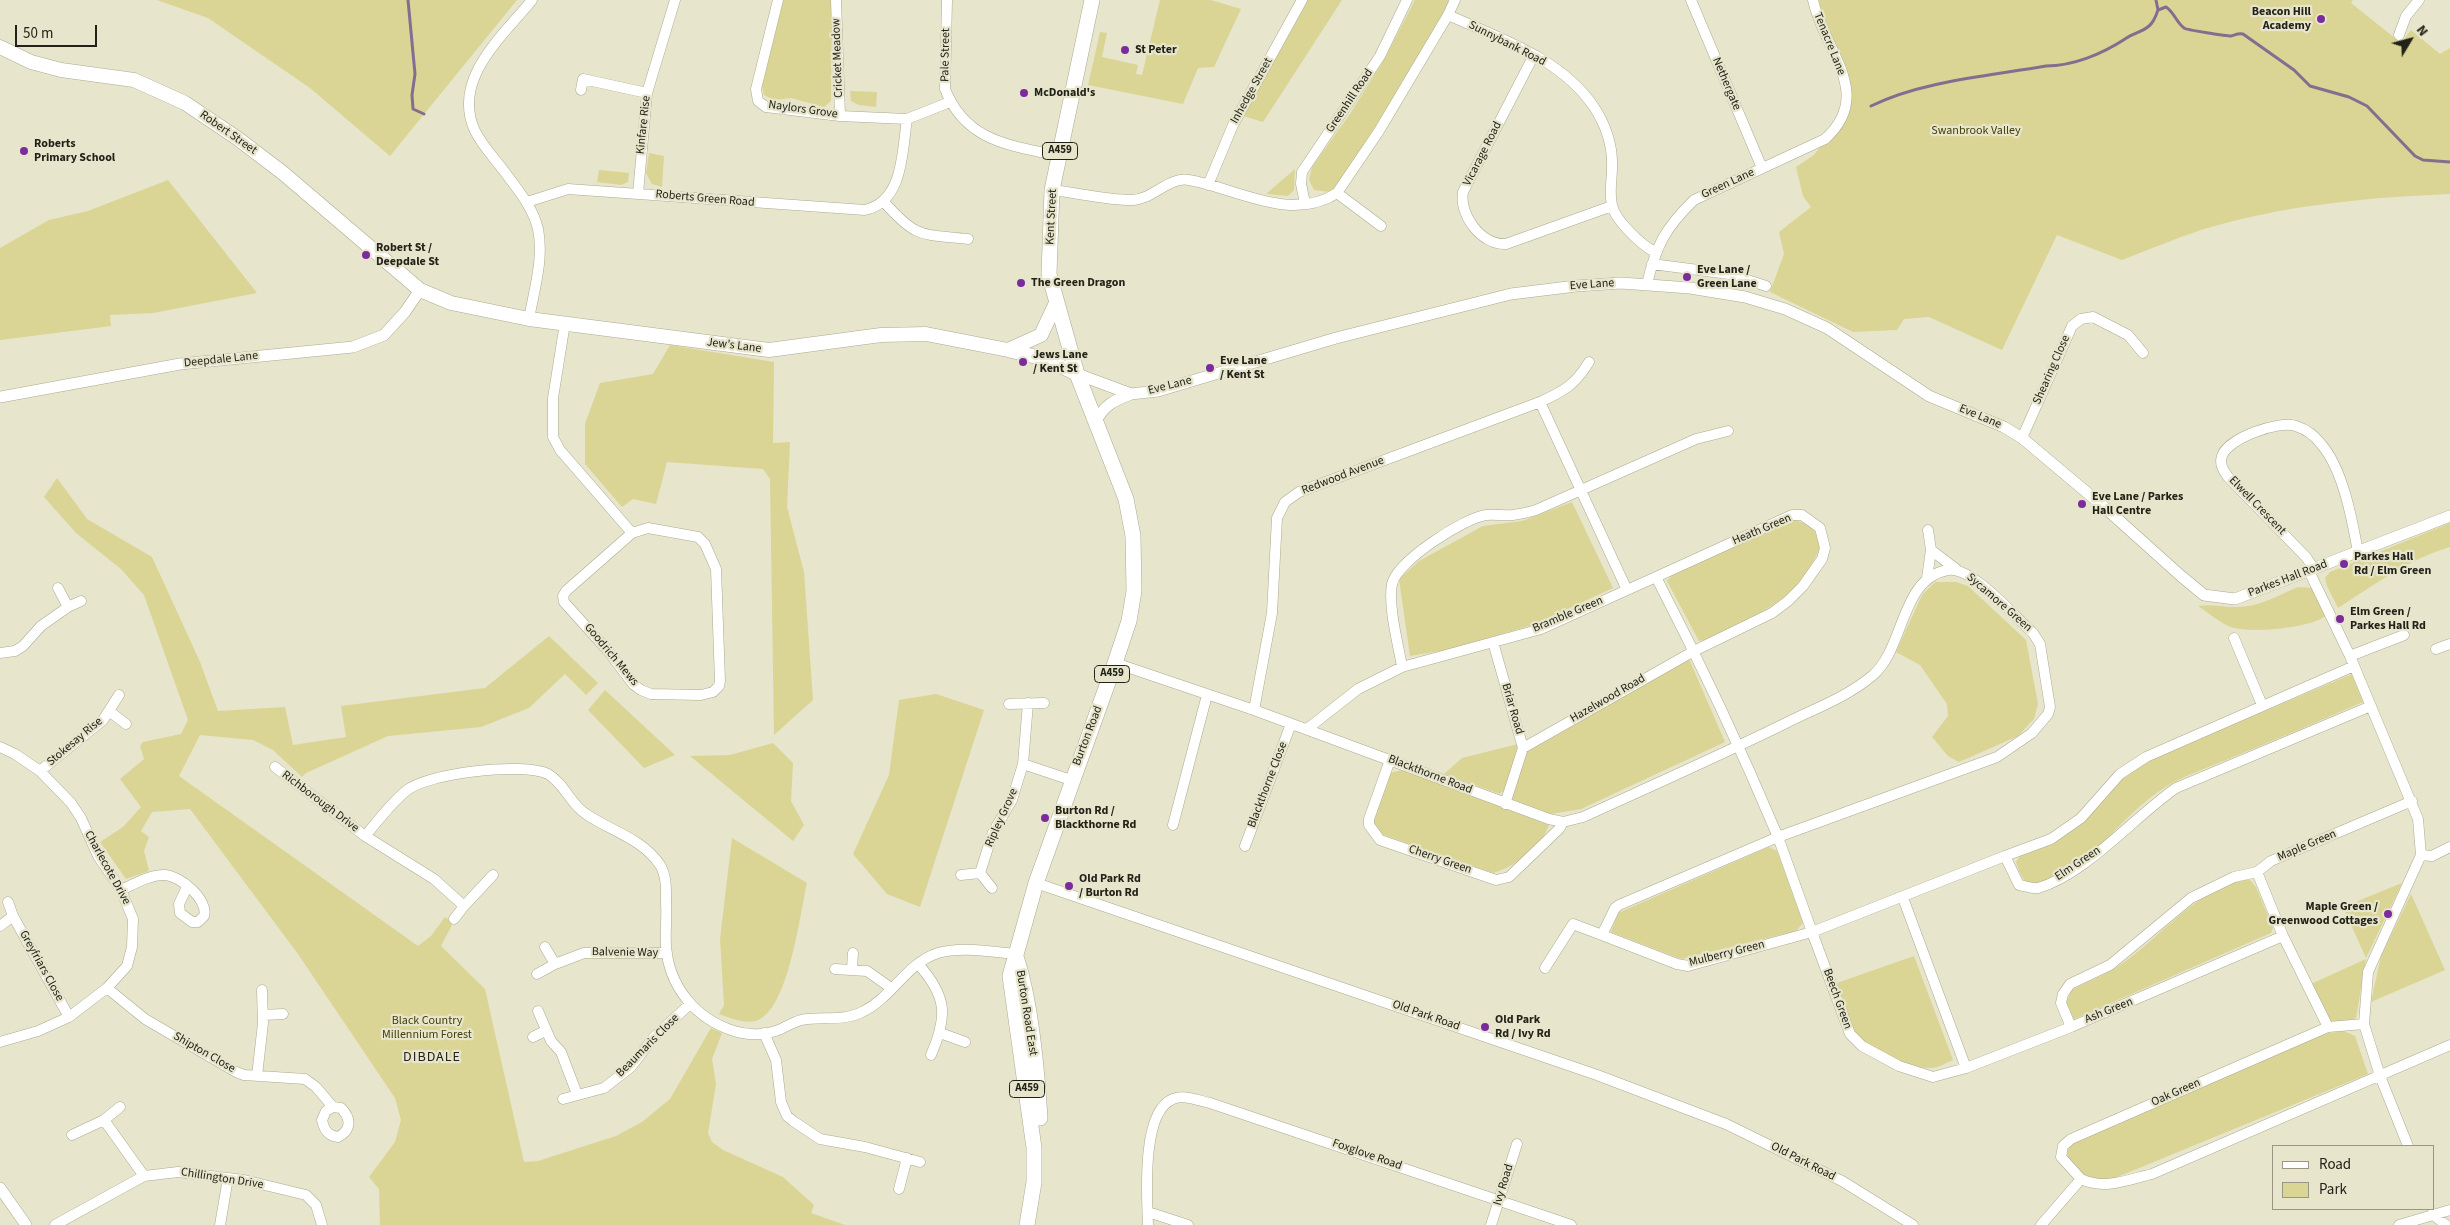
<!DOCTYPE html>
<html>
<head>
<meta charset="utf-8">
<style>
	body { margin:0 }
	#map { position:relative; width:2450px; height:1225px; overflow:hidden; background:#e7e5cc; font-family:"Source Sans 3",sans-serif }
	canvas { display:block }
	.legend { position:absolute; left:2272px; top:1145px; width:162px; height:65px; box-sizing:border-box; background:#e7e5cc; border:1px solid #989784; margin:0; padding:6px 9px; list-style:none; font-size:15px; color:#222218 }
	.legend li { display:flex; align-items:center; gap:10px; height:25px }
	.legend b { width:25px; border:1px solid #989784 }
	.north { position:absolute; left:2385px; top:15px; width:50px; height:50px; -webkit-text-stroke:4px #e7e5cc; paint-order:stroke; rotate:53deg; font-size:14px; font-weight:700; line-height:20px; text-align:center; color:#222218 }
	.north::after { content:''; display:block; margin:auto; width:18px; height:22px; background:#222218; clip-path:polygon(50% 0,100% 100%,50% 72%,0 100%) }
	.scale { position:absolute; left:15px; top:25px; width:82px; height:22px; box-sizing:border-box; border:2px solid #222218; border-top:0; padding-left:6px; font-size:15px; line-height:18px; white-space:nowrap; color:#222218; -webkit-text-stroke:4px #e7e5cc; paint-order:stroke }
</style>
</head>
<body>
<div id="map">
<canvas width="2450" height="1225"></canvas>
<ul class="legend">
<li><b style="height:6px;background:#fff"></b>Road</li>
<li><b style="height:14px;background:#dad594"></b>Park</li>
</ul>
<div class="north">N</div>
<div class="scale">50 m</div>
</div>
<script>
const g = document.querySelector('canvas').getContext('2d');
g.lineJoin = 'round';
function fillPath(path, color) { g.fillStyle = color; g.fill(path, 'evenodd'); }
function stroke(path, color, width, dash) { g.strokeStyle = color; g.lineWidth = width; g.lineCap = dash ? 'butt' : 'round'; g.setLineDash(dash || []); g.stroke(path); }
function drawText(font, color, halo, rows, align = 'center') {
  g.font = font + ' "Source Sans 3",sans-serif'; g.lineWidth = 4.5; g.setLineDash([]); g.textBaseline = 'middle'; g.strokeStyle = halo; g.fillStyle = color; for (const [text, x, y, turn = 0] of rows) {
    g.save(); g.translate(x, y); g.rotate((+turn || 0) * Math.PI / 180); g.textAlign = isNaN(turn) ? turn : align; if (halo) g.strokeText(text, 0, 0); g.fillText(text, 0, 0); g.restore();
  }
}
const green = new Path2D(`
	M 157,0 L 517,0 L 390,156 L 310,88 L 208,18 Z
	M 783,0 L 832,0 L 831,101 L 824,107 L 791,98 L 774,100 L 764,95 L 762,86 Z
	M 1160,0 L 1211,0 L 1241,9 L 1214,67 L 1198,68 L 1183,104 L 1088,85 L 1100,32 L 1107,33 L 1102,57 L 1138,65 L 1136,74 L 1142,75 Z
	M 1306,0 L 1342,0 L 1263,122 L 1243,116 Z
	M 1415,0 L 1448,0 L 1449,2 L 1430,37 L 1338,187 L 1330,192 L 1314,190 L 1309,180 L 1312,167 L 1350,114 L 1385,58 Z
	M 1813,0 L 2353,0 L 2351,3 L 2401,43 L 2411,30 L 2440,54 L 2450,48 L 2450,194 C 2369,197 2278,206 2201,230 C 2174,239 2148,250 2122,260 L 2057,235 L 2002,350 L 1929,317 L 1904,319 L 1897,330 L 1853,332 L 1770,292 L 1784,254 L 1779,232 L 1811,207 L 1803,196 L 1796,167 L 1814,155 L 1843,116 L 1847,92 Z
	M 850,91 L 877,92 L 876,107 L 859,105 L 851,101 Z
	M 649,153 L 664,156 L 662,187 L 652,184 L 646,173 Z
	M 1295,169 L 1294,190 L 1288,196 L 1266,194 Z
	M 599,170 L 629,173 L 628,182 L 621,185 L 597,182 Z
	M 168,180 L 257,293 L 153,313 L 110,315 L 111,326 L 0,340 L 0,248 L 49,220 L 88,211 Z
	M 670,345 L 774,362 L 773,443 L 790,442 L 787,507 L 804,572 L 813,700 L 774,735 L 770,479 L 763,469 L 667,462 L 656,504 L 633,499 L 622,507 L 585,464 L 585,424 L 600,383 L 653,374 Z
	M 57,478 L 87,519 L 152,557 L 200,662 L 218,711 L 285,707 L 293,745 L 346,737 L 341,706 L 485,688 L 549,636 L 598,683 L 586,695 L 565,674 L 529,708 L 481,727 L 388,736 L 306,773 L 302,777 L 273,750 L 253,740 L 200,735 L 179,776 L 418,946 L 431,936 L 445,917 L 453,923 L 441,946 L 485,989 L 524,1162 L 538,1161 L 616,1136 L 642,1122 L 670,1099 L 711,1028 L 722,1033 L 712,1059 L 716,1084 L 708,1133 L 712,1142 L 723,1150 L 783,1177 L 814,1205 L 811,1213 L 845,1225 L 380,1225 L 379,1189 L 369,1177 L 395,1142 L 401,1120 L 395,1098 L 298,954 L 190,809 L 152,812 L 141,831 L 149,837 L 144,851 L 149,871 L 126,879 L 100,842 L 123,827 L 141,807 L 120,779 L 144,759 L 140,746 L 143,742 L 181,734 L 188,720 L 144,595 L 121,569 L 76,533 L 44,497 Z
	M 1572,502 L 1613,588 L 1535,624 L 1452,649 L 1410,656 L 1399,579 L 1419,561 L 1483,526 L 1522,521 Z
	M 1794,520 C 1810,524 1815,529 1821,544 C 1806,586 1776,606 1738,625 C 1725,632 1713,639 1699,641 L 1667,581 L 1673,574 Z
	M 2450,523 L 2450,547 C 2409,559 2374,585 2338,608 L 2327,586 L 2325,578 L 2330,572 Z
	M 1935,582 L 1956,582 L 1968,586 L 2026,640 L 2038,704 L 2034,719 L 2018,736 L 1959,762 L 1948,756 L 1932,737 L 1948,716 L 1947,704 L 1920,665 L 1896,652 L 1922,595 Z
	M 2298,587 L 2312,588 L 2326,616 C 2308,628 2256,633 2234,628 C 2222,625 2209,613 2198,606 C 2211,604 2221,607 2234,607 C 2257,608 2277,596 2298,587 Z
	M 1689,659 L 1725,742 L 1581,809 L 1551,814 L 1511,799 L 1527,752 Z
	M 2352,674 L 2363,702 C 2320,721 2277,739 2233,757 C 2210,767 2185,775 2164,788 C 2119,816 2090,871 2037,884 C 2024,887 2019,872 2016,862 L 2020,856 L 2055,843 L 2083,819 L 2117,783 L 2147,761 Z
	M 605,690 L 675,755 L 644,768 L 588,710 Z
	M 936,694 L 984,710 L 920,907 L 887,894 L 853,854 L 889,775 L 899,700 Z
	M 773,743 L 793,763 L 791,801 L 804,825 L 793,841 L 690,756 L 730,755 Z
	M 1518,744 L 1507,787 L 1500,794 L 1444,774 L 1462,758 Z
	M 1402,770 L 1549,825 C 1540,849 1516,866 1493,873 L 1381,834 L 1375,828 L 1374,820 L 1390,773 Z
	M 732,838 L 807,883 C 800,914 789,1004 760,1019 C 748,1026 731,1018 719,1014 L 724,1005 L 720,939 Z
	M 1769,847 L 1777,851 L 1803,923 L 1796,931 L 1681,959 L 1611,932 L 1618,913 Z
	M 2249,879 L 2256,887 L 2273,928 L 2271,933 L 2072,1020 L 2065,1005 L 2072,990 C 2086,982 2103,976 2117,967 C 2162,938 2193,889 2249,879 Z
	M 2402,883 L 2366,958 L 2343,907 Z
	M 2411,894 L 2445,970 L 2371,1002 L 2381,956 Z
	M 1914,956 L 1953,1060 C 1946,1063 1938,1068 1931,1068 C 1912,1070 1862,1047 1854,1031 C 1846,1016 1842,999 1837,983 Z
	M 2366,959 L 2356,1018 L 2344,1023 L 2327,1022 L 2311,984 Z
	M 2344,1031 L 2355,1036 L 2368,1074 L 2110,1180 L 2086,1178 L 2069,1161 L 2067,1152 L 2071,1144 L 2322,1034 Z`);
const stream = new Path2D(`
	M 408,0 L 415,74 L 412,95 L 413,109 L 424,114
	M 2156,0 L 2158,10
	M 1871,106 C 1922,81 1989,76 2046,66 C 2073,66 2102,54 2125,39 C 2132,34 2142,32 2149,26 C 2154,22 2156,16 2158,10 L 2166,7 C 2174,12 2176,22 2184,28 C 2186,30 2227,36 2231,36 C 2235,35 2238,33 2243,34 L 2294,70 L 2310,86 L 2349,97 L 2367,106 L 2415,156 L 2423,160 L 2450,162`);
const minor = new Path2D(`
	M 778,0 L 756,89 L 758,101 L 766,107 L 840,116 L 907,119 L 950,102
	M 836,0 L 840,116
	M 947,0 L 945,89 C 966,142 1010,145 1059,156
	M 1691,0 L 1762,168
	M 1448,15 C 1499,38 1561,58 1594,107 C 1605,124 1613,146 1612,168 C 1612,180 1609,192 1612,205 C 1615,220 1641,245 1655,252
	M 2399,35 L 2406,16 L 2419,0
	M 1534,55 L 1463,192 C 1459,215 1481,245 1506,244 L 1612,206
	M 581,90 L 583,79 L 647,93
	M 1208,185 L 1233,125 L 1302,0
	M 1052,190 C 1078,193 1106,200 1132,200 C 1152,200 1169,176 1189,180 C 1236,188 1291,223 1337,193 L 1381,226
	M 1337,193 L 1379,131 L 1448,15 L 1455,0
	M 638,194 L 647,93 L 675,0
	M 527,202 L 568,189 L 865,210 C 904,201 902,151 907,119
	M 884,202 C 917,239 921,234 968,239
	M 1305,203 L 1301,184 L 1302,172 L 1380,56 L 1407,0
	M 1652,264 L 1729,274 L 1766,286
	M 1647,284 C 1656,246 1665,228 1694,200 L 1825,139 C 1875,94 1824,51 1813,0
	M 529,319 C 534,290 544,259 538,229 C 533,207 517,189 504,171 C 494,158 482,145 475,131 C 451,79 503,36 532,0
	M 565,323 L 553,398 L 553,437 L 560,450 L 632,533 L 648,528 L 698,537 L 705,544 L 716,569 L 720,681 L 719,686 L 713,692 L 701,695 L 651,694 L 641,690 L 633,684 L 608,651 L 564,602 L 563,596 L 566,591 L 632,533
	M 2022,438 L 2072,326 L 2081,319 L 2093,317 L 2128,335 L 2143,353
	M 1931,550 L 1956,569
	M 2314,569 L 2306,557 L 2228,477 C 2224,471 2219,465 2222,456 C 2228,438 2279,420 2296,426 C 2305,429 2315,436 2321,444 C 2343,469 2352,519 2358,552
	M 2309,571 L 2350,656 L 2418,819 L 2421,855 L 2368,972 L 2364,1024 L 2380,1076 L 2408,1146
	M 1927,578 L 1931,550 L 1928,530
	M 58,588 L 68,607
	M 1627,590 L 1656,577
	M 2234,638 L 2262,705
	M 1493,642 L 1523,748 L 1505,804
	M 2436,649 L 2450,644
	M 0,653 L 15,651 L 23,646 L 41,626 L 68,607 L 81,601
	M 2350,656 L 2404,635
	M 1115,663 L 1254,710 L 1549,819 L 1563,822 L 1583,817 C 1651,786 1719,756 1786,723 C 1814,709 1847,697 1872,676 C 1905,649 1900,578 1948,570 C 1972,566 2015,617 2033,633 L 2040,644 L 2050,707 L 2048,714 L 2032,733 L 1997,757 L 1778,837 C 1741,749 1700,662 1656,577 L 1792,515 L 1802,515 L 1820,528 L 1825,548 L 1822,559 L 1803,586 L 1788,601 L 1772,613 L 1694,651 L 1523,748
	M 2354,666 L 2146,757 L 2120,774 L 2081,818 L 2051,839 L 2005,856 L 2019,885 C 2025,886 2033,889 2038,888 C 2086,874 2134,817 2176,788 L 2371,706
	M 1402,667 C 1398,643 1388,607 1392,584 C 1397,561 1464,518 1486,515 C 1495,514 1505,516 1513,515 C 1521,514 1529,512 1536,510 L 1696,439 L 1728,431
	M 1009,704 L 1044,703
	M 1254,710 L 1272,613 L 1277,518 L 1285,502 L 1299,492 L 1540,402 C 1564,391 1575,385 1589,362
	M 109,711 L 126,724
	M 1307,729 L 1358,689 L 1402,667 L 1541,629 L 1627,590 L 1540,402
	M 0,747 L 15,754 L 40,771 L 71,803 L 81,818 L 98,856 L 121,890 L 133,919 L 132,947 L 127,966 L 107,988 L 69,1017 L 38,1031 L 0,1042
	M 1390,760 L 1369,819 L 1369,825 L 1380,840 L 1496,880 L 1509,877 L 1559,829 L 1563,822
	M 1023,764 L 1071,780
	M 275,767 L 365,836 L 434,879 L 464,906 L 493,875
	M 40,771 L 103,720 L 119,695
	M 1173,825 L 1207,695
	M 365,836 C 378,821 391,803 406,791 C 426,773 524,762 548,774 C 565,784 570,804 586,814 C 611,831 643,839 660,865 C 667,876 666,891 666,903 C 667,917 665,932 666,946 C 669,987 696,1019 734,1031 C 749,1036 767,1035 781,1029 C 787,1026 794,1022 801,1020 C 822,1016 844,1022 864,1011 C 892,997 907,963 938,953 C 962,946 991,952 1015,954
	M 1778,837 L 1812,932 L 1688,966 L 1677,964 L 1602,935 L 1615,908 L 1619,905 Z
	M 1245,846 L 1291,724
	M 2421,855 L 2432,856 L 2450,847
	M 2005,856 L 1812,932 L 1850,1034 L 1862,1046 L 1899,1066 L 1933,1077 L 1966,1068 L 2071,1027
	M 2257,872 L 2234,877 L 2191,898 L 2110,965 L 2070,984 L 2063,994 L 2061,1003 L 2071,1027 L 2283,936
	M 980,873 L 993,832 L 1012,800 L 1023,764 L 1028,703
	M 961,875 L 980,873 L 992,888
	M 1036,883 L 1597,1075 L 1726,1124 L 1842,1181 L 1913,1225
	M 121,890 C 134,884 149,875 164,875 C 180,875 209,900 204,916 L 198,922 L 192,922 L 180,913 L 179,904 L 187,887
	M 1903,898 L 1966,1068
	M 8,902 L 13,916 L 69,1017
	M 454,919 L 464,906
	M 0,926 L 13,916
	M 545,947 L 555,964
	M 918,964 C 947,996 948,1016 931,1055
	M 852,968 L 853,953
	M 1545,968 L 1573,924 L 1602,935
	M 835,969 L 867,971 L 891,988
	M 537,974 L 555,964 L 584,953 L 667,953
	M 107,988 L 145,1019 L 236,1072 L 244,1075 L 305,1079 L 316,1087 L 333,1107 L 341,1108 C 351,1118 352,1130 338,1137 C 328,1136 324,1130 322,1120 L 326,1111 L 333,1107
	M 538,1011 L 551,1041 L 561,1052 L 577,1094
	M 263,1015 L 283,1014
	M 2364,1024 L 2328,1027 L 2283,936 L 2257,872 L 2271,861 L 2412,801
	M 764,1033 L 776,1060 L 781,1102 L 787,1116 L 793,1121 L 820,1139 L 865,1147 L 920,1162
	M 940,1033 L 965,1042
	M 533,1037 L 545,1031
	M 257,1076 L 263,1023 L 262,990
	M 563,1099 L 604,1088 L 631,1067 L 653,1038 L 690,1004
	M 104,1120 L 144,1176
	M 72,1135 L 104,1120 L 120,1107
	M 2081,1179 L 2061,1157 L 2063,1146 L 2071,1139 L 2328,1027
	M 899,1189 L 907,1158
	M 1148,1212 L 1188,1225
	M 2432,1214 L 2446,1225
	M 55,1225 L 144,1176 L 178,1172 L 244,1180 L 306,1195 L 316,1205 L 322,1225
	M 220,1225 L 228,1178
	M 1148,1225 C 1147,1197 1141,1111 1173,1099 C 1184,1094 1199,1101 1210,1103 L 1571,1225
	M 1491,1225 L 1517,1144
	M 2041,1225 L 2081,1179 C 2104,1190 2127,1180 2152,1174 L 2450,1045
	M 2399,1225 L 2450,1210`);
const tertiary = new Path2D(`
	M 1077,374 L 1131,394 L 1158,391 L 1336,338 L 1511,294 L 1576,286 L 1621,283 L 1690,288 L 1745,297 L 1785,309 L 1827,328 L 1929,396 L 2004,427 L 2022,438 L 2103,506 L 2181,576 L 2204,595 L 2235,599 L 2450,516
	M 0,397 L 180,364 L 353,347 L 384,335 L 405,312 L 420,290
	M 1095,423 C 1104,405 1113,401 1131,394
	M 0,1188 L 26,1225`);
const secondary = new Path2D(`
	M 0,47 L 31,62 L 61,70 L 134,80 L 185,103 L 237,138 L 283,173 L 420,290 L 451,303 L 529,319 L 769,350 L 881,335 L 926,334 L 1008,350 L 1045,359 L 1077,374
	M 1008,350 L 1041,335 L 1056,303`);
const primary = new Path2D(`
	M 1015,954 C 1031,999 1037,1070 1040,1118
	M 1027,1225 L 1034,1182 L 1034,1148 L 1010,976 L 1036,883 L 1115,663 L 1129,621 L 1134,591 L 1133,536 L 1126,499 L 1077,374 L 1049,274 L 1052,190 L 1092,0`);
const markers = [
	[2321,19,5,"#7a2c9d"],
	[1125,50,5,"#7a2c9d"],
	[1024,93,5,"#7a2c9d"],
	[24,151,5,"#7a2c9d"],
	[366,255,5,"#7a2c9d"],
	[1687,277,5,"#7a2c9d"],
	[1021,283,5,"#7a2c9d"],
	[1023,362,5,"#7a2c9d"],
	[1210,368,5,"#7a2c9d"],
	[2082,504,5,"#7a2c9d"],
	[2344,564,5,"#7a2c9d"],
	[2340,619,5,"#7a2c9d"],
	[1045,818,5,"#7a2c9d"],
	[1069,886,5,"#7a2c9d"],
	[2388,914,5,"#7a2c9d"],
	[1485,1027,5,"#7a2c9d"]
];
const shields = [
	[1060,151,35],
	[1112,674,35],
	[1027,1089,35]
];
const shieldNames = [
	["A459",1060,151],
	["A459",1112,674],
	["A459",1027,1089]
];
const poiNames = [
	["Beacon Hill",2311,12,"right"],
	["Academy",2311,26,"right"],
	["St Peter",1135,50],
	["McDonald's",1034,93],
	["Roberts",34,144],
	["Primary School",34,158],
	["Robert St /",376,248],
	["Deepdale St",376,262],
	["Eve Lane /",1697,270],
	["Green Lane",1697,284],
	["The Green Dragon",1031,283],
	["Jews Lane",1033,355],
	["/ Kent St",1033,369],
	["Eve Lane",1220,361],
	["/ Kent St",1220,375],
	["Eve Lane / Parkes",2092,497],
	["Hall Centre",2092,511],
	["Parkes Hall",2354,557],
	["Rd / Elm Green",2354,571],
	["Elm Green /",2350,612],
	["Parkes Hall Rd",2350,626],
	["Burton Rd /",1055,811],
	["Blackthorne Rd",1055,825],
	["Old Park Rd",1079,879],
	["/ Burton Rd",1079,893],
	["Maple Green /",2378,907,"right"],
	["Greenwood Cottages",2378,921,"right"],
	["Old Park",1495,1020],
	["Rd / Ivy Rd",1495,1034]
];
const streetNames = [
	["Sunnybank Road",1507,44,27],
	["Tenacre Lane",1829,44,68],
	["Pale Street",946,55,-89],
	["Cricket Meadow",838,58,-92],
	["Nethergate",1726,84,67],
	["Inhedge Street",1252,91,-61],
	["Greenhill Road",1350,101,-56],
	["Naylors Grove",803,110,8],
	["Kinfare Rise",644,125,-84],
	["Robert Street",228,133,35],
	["Vicarage Road",1483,154,-63],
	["Green Lane",1728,184,-25],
	["Roberts Green Road",705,199,5],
	["Kent Street",1052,217,-87],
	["Eve Lane",1592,285,-4],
	["Jew's Lane",734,346,7],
	["Deepdale Lane",221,360,-6],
	["Shearing Close",2052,370,-66],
	["Eve Lane",1170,386,-14],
	["Eve Lane",1980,417,23],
	["Redwood Avenue",1343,476,-21],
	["Elwell Crescent",2257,506,46],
	["Heath Green",1762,530,-23],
	["Parkes Hall Road",2288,579,-21],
	["Sycamore Green",1999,603,41],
	["Bramble Green",1568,615,-23],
	["Goodrich Mews",611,655,50],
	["Hazelwood Road",1608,699,-30],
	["Briar Road",1512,709,74],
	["Burton Road",1088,736,-69],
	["Stokesay Rise",75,742,-40],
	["Blackthorne Road",1430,775,21],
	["Blackthorne Close",1268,785,-69],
	["Richborough Drive",320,802,37],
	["Ripley Grove",1002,818,-66],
	["Maple Green",2307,846,-23],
	["Cherry Green",1440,860,19],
	["Elm Green",2078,864,-34],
	["Charlecote Drive",107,868,61],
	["Balvenie Way",625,953,1],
	["Mulberry Green",1727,954,-14],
	["Greyfriars Close",41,966,61],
	["Beech Green",1837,999,70],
	["Ash Green",2109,1011,-22],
	["Burton Road East",1026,1013,81],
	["Old Park Road",1426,1016,19],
	["Beaumaris Close",648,1046,-45],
	["Shipton Close",204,1053,30],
	["Oak Green",2176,1093,-24],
	["Foxglove Road",1367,1155,19],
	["Old Park Road",1803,1162,27],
	["Chillington Drive",222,1179,9],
	["Ivy Road",1504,1185,-73]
];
const parkNames = [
	["Swanbrook Valley",1976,131],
	["Black Country",427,1021],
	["Millennium Forest",427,1035]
];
const neighbourhoodNames = [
	["DIBDALE",432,1058]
];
fillPath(green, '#dad594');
stroke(stream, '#856d90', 3);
stroke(minor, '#abaa92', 11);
stroke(tertiary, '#abaa92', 12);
stroke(secondary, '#abaa92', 15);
stroke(primary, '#abaa92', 16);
stroke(minor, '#fff', 10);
stroke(tertiary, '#fff', 11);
stroke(secondary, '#fff', 14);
stroke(primary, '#fff', 15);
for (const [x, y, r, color] of markers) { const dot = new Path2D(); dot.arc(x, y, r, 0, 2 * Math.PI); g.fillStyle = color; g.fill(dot); stroke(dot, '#e7e5cc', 2); }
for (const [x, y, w] of shields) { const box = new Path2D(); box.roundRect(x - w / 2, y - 8.5, w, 17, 4); g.fillStyle = '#e7e5cc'; g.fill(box); stroke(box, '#222218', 1); }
drawText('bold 11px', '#222218', null, shieldNames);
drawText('bold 12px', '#222218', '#e7e5cc', poiNames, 'left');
drawText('12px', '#222218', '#e7e5cc', streetNames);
drawText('12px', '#44400a', '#e7e5cc', parkNames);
g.letterSpacing = '1px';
drawText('14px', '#222218', '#e7e5cc', neighbourhoodNames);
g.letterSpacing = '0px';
</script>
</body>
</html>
